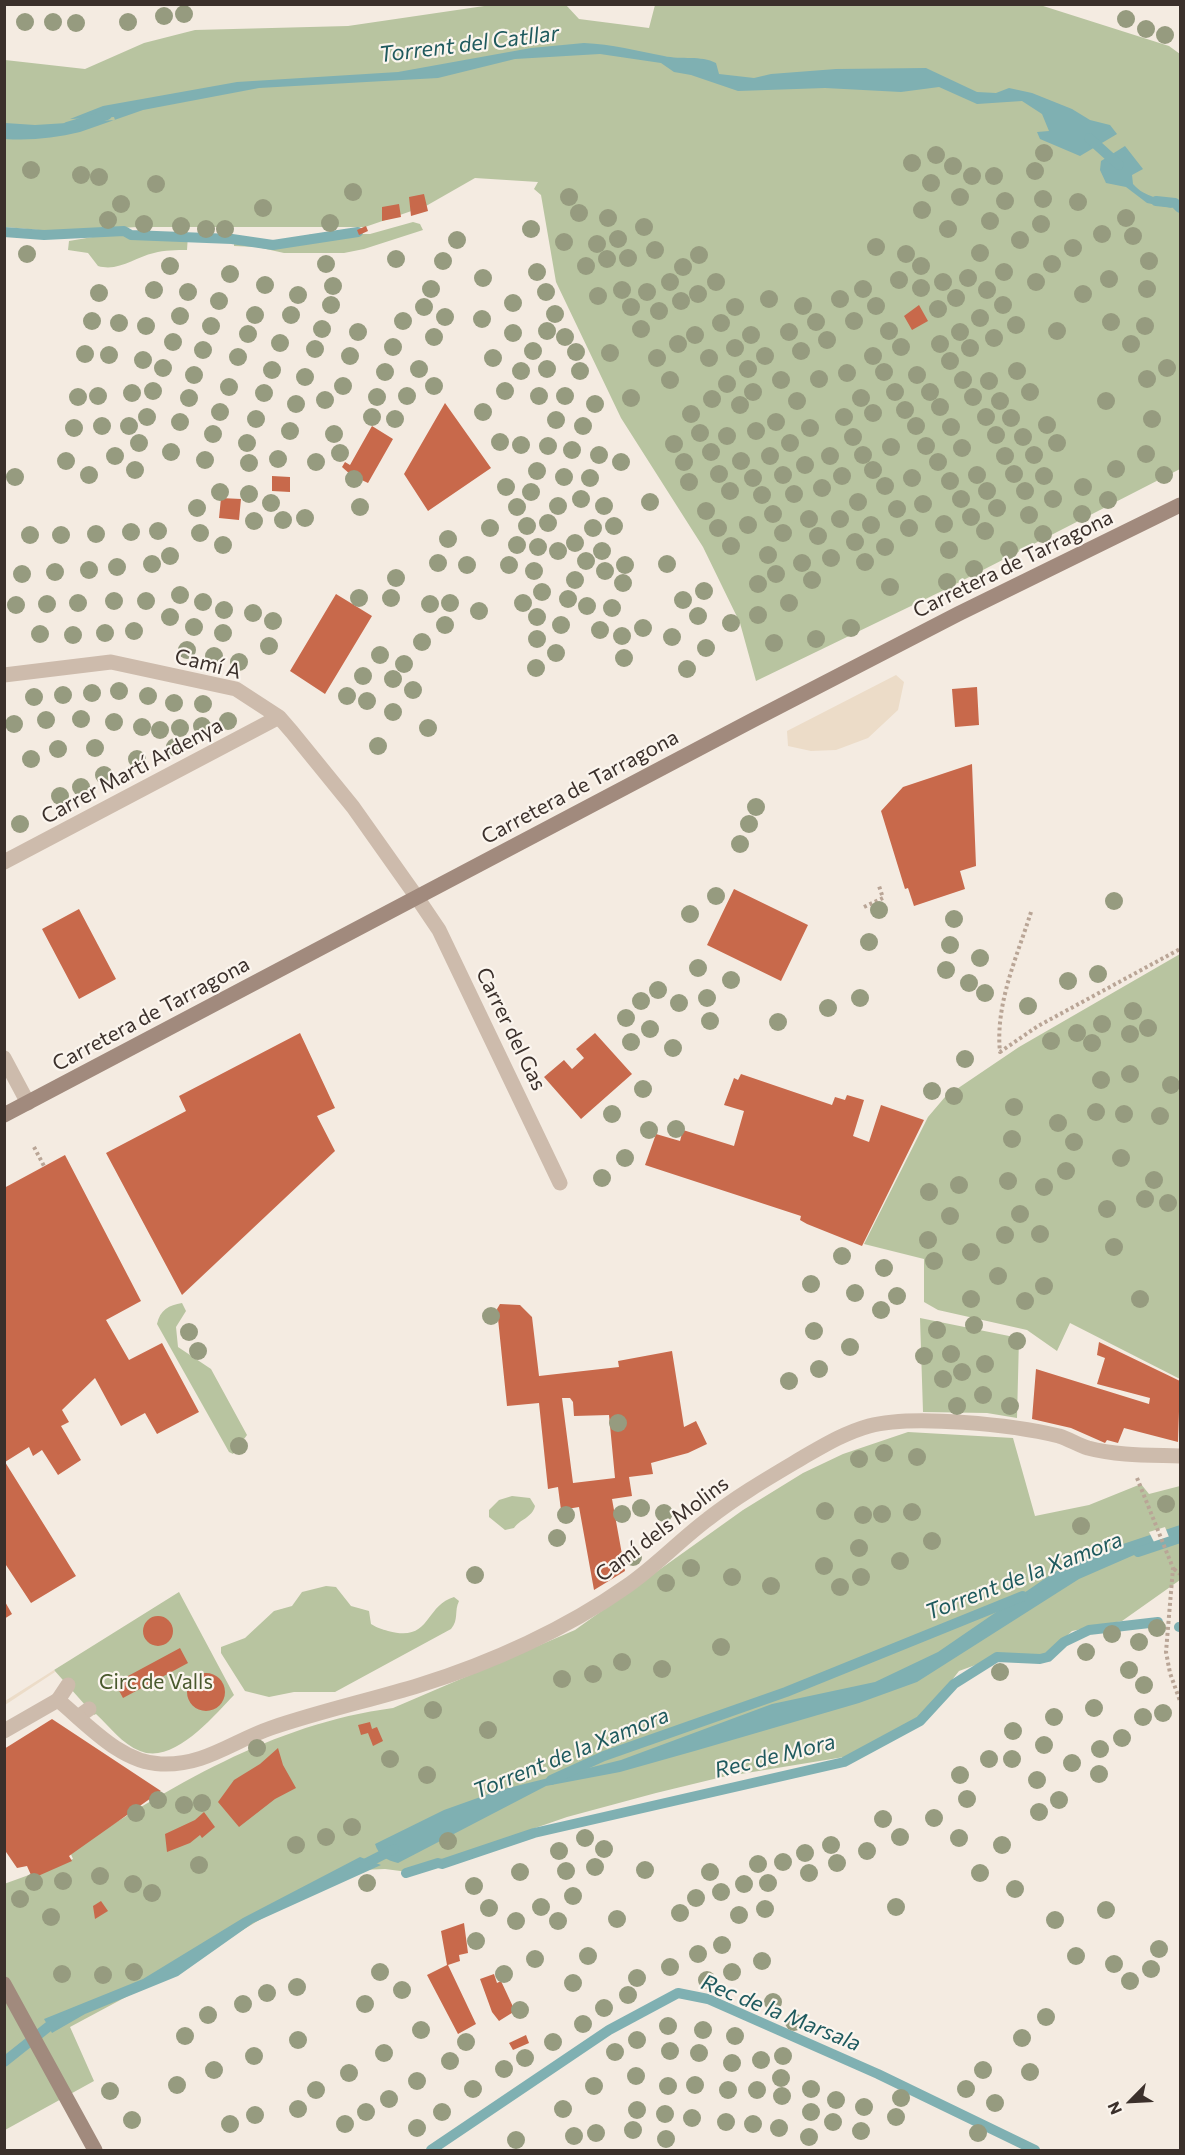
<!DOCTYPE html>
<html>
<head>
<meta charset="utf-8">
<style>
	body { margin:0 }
	#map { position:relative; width:1185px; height:2155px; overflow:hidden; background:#f4ebe1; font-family:Commissioner,sans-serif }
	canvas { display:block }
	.frame { position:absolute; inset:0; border:6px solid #3b302b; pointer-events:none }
	.north { position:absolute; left:1101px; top:2071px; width:60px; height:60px; -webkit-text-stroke:4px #fbf5ee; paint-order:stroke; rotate:246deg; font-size:16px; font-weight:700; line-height:24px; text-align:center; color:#3b302b }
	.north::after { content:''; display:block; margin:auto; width:21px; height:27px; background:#3b302b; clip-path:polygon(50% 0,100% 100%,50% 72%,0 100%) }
</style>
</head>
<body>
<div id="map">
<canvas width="1185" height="2155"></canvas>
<div class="frame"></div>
<div class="north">N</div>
</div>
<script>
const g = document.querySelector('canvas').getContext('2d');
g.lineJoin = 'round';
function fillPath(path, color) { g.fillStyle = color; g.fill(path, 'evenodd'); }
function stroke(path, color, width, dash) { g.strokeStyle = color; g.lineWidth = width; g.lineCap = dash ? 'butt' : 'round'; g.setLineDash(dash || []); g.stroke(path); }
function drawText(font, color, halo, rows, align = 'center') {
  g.font = font + ' Commissioner,sans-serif'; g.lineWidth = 4.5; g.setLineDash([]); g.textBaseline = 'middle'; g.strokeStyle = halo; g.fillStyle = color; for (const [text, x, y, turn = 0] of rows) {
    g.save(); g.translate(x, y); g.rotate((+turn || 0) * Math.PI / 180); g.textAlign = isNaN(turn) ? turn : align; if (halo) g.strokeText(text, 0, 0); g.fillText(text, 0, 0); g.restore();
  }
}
const green = new Path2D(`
	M 491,5 L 566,5 L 579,19 L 649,28 L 655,5 L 1040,5 L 1169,46 L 1180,54 L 1180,469 L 940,592 L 756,681 L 740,623 L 703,547 L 621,418 L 556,282 L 541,195 L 534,189 L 538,182 L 475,178 L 426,206 L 365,227 L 137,227 L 61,232 L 5,227 L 5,60 L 85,69 L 144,43 L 195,30 L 348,26 Z
	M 413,222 L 420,224 L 423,230 L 364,249 L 344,253 L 284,253 L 257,247 L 234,246 L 234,238 L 269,244 L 313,234 L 370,234 Z
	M 128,231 L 188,235 L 187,250 C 177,250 164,250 154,253 C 135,257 119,272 98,266 L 88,253 L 68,250 L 69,241 Z
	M 1180,954 L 1180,1379 L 1070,1323 L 1057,1351 L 1027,1330 L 938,1310 L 924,1302 L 924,1259 L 864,1244 L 928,1117 L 945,1097 L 1019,1047 Z
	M 182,1303 L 186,1311 L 176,1327 L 178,1347 L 211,1369 L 247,1435 L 233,1454 L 229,1452 L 157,1324 C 160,1310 169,1305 182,1303 Z
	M 920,1318 L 1019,1338 L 1017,1418 L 987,1413 L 923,1412 Z
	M 908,1432 L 1013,1438 L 1035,1516 L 1089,1505 L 1141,1484 L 1149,1494 L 1180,1486 L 1180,1580 L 1122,1621 L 1072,1631 L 1042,1659 L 1003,1655 L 959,1671 L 928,1711 L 892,1734 L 844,1757 L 722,1777 L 656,1793 L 567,1817 L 408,1872 L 385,1869 L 361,1870 L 303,1894 L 167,1975 L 70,2027 L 94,2081 L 5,2130 L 4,1884 L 73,1859 L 70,1852 C 170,1787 272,1724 393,1708 L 575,1630 L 743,1510 L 803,1473 L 843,1454 Z
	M 512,1496 L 530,1498 L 535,1506 C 532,1518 520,1519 514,1528 L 505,1530 L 489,1517 L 489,1510 L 499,1500 Z
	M 326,1586 L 336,1587 L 351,1606 L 369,1611 L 371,1624 C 377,1628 382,1629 388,1631 C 431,1643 424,1606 454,1597 L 459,1601 C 454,1611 459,1620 451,1629 L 335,1692 L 294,1692 L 269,1697 L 245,1691 L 221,1653 L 221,1647 L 245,1638 L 274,1611 L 292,1606 L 302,1592 Z
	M 179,1592 L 234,1695 C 213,1717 173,1765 140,1751 C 122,1744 110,1727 96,1714 L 94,1715 L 54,1670 Z`);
const plaza = new Path2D(`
	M 896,675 L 904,682 L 898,710 L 868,738 L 836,750 L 811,751 L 788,746 L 787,731 Z
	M 54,1670 L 55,1672 L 5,1705 L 5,1701 Z`);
const water = new Path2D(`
	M 584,43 C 612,44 637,51 664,56 C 681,60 701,55 716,63 L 719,74 L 754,78 L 771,74 L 836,69 L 926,68 L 977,92 L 996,93 L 1009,88 L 1032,93 L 1072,109 L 1090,120 L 1110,125 L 1117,134 L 1080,156 L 1040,139 L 1037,132 L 1049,131 L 1042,114 L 1022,101 L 977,104 L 939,87 L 901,92 L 825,88 L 738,91 L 691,75 L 674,72 L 661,63 L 600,54 L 515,59 L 438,78 L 259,88 L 143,110 L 80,132 C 55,138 30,141 5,139 L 5,123 L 35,125 L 115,120 L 114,117 L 70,119 L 103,106 L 237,82 L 398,72 L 531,48 Z
	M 1125,146 L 1143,169 L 1132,175 L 1133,184 C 1146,199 1160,195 1172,208 L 1147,203 L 1126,187 L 1106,183 L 1100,170 L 1101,161 Z
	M 1180,1525 L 1180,1535 L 1079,1579 L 917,1682 L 859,1703 L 698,1750 L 620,1772 L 546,1786 L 398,1863 C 386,1860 379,1856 375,1844 L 444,1810 L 500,1790 L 621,1760 L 772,1704 L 875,1682 L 938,1652 L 1056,1571 L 1099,1552 Z
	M 360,1857 L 381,1865 L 253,1923 L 178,1976 L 85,2014 L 52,2033 L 44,2019 L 143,1979 L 243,1918 Z`);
const pier = new Path2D(`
	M 1165,1527 L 1171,1542 L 1157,1548 L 1149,1532 Z`);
const stream = new Path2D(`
	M 67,127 L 107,115
	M 1089,138 L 1119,165
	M 1156,201 L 1175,203 L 1180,208
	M 4,232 L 44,235 L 124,231 L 131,235 L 232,239 L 273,245 L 358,232
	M 1138,1552 L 1180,1538
	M 1179,1627 L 1180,1627
	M 551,1780 L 604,1756 L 786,1692 L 1023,1596
	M 357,1868 L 394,1849
	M 406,1873 L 438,1863 L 442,1864 L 534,1833 L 844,1762 L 920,1721 L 954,1684 L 997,1657 L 1040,1659 L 1048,1657 L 1064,1642 L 1089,1630 L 1158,1622
	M 4,2062 L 48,2027 L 59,2021
	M 431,2150 L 609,2030 L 678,1993 L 708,1999 L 878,2074 L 1035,2150`);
const building = new Path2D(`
	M 424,194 L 428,211 L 411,216 L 409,197 Z
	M 399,204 L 401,217 L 382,221 L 382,207 Z
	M 366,226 L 368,231 L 359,235 L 357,230 Z
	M 919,305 L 928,321 L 912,330 L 904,316 Z
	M 445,403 L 491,468 L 428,511 L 404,474 Z
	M 372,426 L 393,439 L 368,483 L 351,475 L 342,467 L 345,462 L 350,465 Z
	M 272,476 L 290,477 L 290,492 L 272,491 Z
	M 221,498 L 241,499 L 239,520 L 219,518 Z
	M 336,594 L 372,616 L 325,694 L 290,671 Z
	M 977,687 L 979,725 L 955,727 L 952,689 Z
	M 972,764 L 976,866 L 960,871 L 965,889 L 914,906 L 908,888 L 905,889 L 881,811 L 903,787 Z
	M 734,889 L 808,925 L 781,981 L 707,945 Z
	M 79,909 L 116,979 L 79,999 L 42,929 Z
	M 300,1033 L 335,1108 L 317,1116 L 335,1151 L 182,1295 L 106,1153 L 186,1111 L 179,1096 Z
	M 595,1033 L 632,1074 L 581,1119 L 544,1077 L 564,1060 L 572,1069 L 584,1058 L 576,1049 Z
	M 741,1074 L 832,1105 L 835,1097 L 845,1100 L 847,1095 L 864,1100 L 853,1136 L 869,1142 L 881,1105 L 924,1120 L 862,1246 L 807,1224 L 800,1220 L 801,1216 L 645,1165 L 656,1134 L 680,1141 L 683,1130 L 734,1146 L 744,1111 L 724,1105 L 734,1078 L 738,1080 Z
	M 65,1155 L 141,1301 L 106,1320 L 129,1360 L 162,1343 L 199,1412 L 157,1434 L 145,1413 L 121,1426 L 95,1378 L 62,1410 L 69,1422 L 61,1426 L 81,1460 L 58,1475 L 42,1450 L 33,1456 L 29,1447 L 5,1462 L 76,1576 L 31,1603 L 4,1562 L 4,1188 Z
	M 500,1304 L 520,1305 L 532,1317 L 539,1376 L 619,1367 L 618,1361 L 672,1351 L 684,1427 L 696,1421 L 707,1444 L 688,1453 L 651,1463 L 653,1474 L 629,1477 L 632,1496 L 612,1499 L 625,1571 L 594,1590 L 579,1507 L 561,1510 L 558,1487 L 548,1489 L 539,1403 L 507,1406 L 497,1309 ZM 562,1398 L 570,1398 L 573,1402 L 574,1416 L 609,1415 L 615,1478 L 573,1483 Z
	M 1099,1342 L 1180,1381 L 1178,1442 L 1124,1428 L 1118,1443 L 1107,1440 L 1105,1443 L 1071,1428 L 1032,1419 L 1036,1369 L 1149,1404 L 1150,1398 L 1097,1384 L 1105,1358 L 1097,1355 Z
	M 4,1600 L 12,1614 L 4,1619 Z
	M143 1631a15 15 0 1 1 30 0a15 15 0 1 1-30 0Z
	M 180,1648 L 188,1663 L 123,1698 L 115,1683 Z
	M187 1692a19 19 0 1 1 38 0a19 19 0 1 1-38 0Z
	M 52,1719 L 161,1791 L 69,1856 L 72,1861 L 38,1876 L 31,1875 L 27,1866 L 17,1868 L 4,1849 L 4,1749 Z
	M 370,1722 L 372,1729 L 377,1727 L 383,1741 L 373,1746 L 368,1733 L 361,1735 L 358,1725 Z
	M 278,1748 L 283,1765 L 296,1788 L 275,1799 L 239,1827 L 218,1802 L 234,1780 L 260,1764 Z
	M 204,1812 L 215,1827 L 202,1838 L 200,1835 L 190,1843 L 167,1852 L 165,1834 L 195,1820 Z
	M 101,1901 L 108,1911 L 95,1919 L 93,1906 Z
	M 464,1923 L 468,1953 L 459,1955 L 460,1961 L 448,1965 L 476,2024 L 458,2034 L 427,1975 L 447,1965 L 441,1931 Z
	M 494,1974 L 497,1983 L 501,1981 L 515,2011 L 499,2021 L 492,2012 L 480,1979 Z
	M 526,2035 L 529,2043 L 513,2050 L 509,2043 Z`);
const path = new Path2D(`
	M 864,907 L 883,898 L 879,886
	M 1031,912 C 1017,957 995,1004 1000,1052 L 1038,1026 L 1180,949
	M 34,1147 L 44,1166
	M 1137,1478 L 1173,1568 L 1166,1652 L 1170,1673 L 1180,1701
	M 1174,1569 L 1180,1574`);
const service = new Path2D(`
	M 416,896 L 439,930 L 560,1183
	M 58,1700 L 68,1685
	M 78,1717 L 89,1709`);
const minor = new Path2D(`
	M 4,675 L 111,662 L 236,689 L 279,717 L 292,732 L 353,807 L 416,896
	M 4,862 L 279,717
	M 4,1058 L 28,1103
	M 4,1731 L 58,1700 C 87,1724 121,1763 161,1764 C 204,1766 233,1741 271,1728 C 321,1711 371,1700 420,1685 C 491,1663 566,1629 627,1586 C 656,1566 680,1540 708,1519 C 737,1496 770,1477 802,1458 C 823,1446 844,1433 869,1426 C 913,1414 1014,1425 1059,1436 C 1069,1439 1078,1445 1088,1448 C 1118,1456 1150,1455 1180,1456`);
const secondary = new Path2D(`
	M 4,1115 L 753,720 L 958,614 L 1180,505
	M 4,1984 L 95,2150`);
const trees = [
	[184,14],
	[164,16],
	[1126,19],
	[25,22],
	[53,22],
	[128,22],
	[76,23],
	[1146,29],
	[1165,35],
	[1044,153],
	[936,155],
	[912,163],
	[953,166],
	[31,170],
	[1035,171],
	[81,175],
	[972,176],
	[994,176],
	[99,177],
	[931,183],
	[156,184],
	[353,192],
	[569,197],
	[960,197],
	[1043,199],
	[1005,201],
	[1078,202],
	[121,204],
	[263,208],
	[922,210],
	[579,213],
	[608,218],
	[1126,218],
	[108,220],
	[990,221],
	[330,223],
	[144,224],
	[1041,224],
	[181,226],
	[644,227],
	[206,229],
	[225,229],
	[531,229],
	[948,229],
	[1102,234],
	[1133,236],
	[618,239],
	[457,240],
	[1020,240],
	[564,242],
	[597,244],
	[876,247],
	[1073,248],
	[655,250],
	[980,253],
	[27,254],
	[906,254],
	[699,255],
	[628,258],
	[396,259],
	[607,259],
	[443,261],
	[1149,261],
	[326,264],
	[1052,264],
	[170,266],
	[586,266],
	[921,266],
	[683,267],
	[537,272],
	[1004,272],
	[230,274],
	[483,278],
	[968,278],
	[1109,279],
	[899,280],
	[670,282],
	[716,282],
	[943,282],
	[1036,282],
	[265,285],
	[333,286],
	[921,288],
	[431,289],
	[863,289],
	[1147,289],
	[154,290],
	[622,290],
	[987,290],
	[188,292],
	[546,292],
	[647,292],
	[99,293],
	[698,294],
	[1083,294],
	[298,295],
	[598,296],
	[956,298],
	[769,299],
	[840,299],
	[219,301],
	[681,301],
	[513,303],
	[331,305],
	[1003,305],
	[803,306],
	[876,306],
	[424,307],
	[631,307],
	[735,307],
	[938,309],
	[659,311],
	[555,314],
	[255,315],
	[291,315],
	[180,316],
	[445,317],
	[980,318],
	[482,319],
	[92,321],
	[403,321],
	[854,321],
	[816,322],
	[1111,322],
	[119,323],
	[721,323],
	[1016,325],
	[146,326],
	[211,326],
	[1145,326],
	[322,329],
	[641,329],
	[547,331],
	[889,331],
	[1057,331],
	[358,332],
	[789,332],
	[960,332],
	[513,333],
	[248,334],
	[695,335],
	[751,335],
	[434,337],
	[565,337],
	[994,338],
	[827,340],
	[173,342],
	[280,343],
	[678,344],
	[940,344],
	[1131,344],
	[393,347],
	[901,347],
	[735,348],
	[970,348],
	[315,349],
	[203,350],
	[533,351],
	[801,351],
	[576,352],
	[610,353],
	[85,354],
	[109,355],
	[350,356],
	[765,356],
	[873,356],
	[238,357],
	[493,358],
	[657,358],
	[709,358],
	[143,360],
	[950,361],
	[163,368],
	[1167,368],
	[419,369],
	[547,369],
	[748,369],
	[272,370],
	[521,371],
	[580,371],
	[1017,371],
	[385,372],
	[884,372],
	[847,373],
	[194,375],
	[917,375],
	[305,377],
	[819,379],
	[1147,379],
	[670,380],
	[781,380],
	[963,380],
	[989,381],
	[727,384],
	[343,386],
	[434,386],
	[229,387],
	[153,391],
	[505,391],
	[753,392],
	[895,392],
	[930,392],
	[1030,392],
	[132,393],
	[264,393],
	[98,396],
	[407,396],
	[539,396],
	[565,396],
	[78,397],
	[377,397],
	[973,397],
	[189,398],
	[631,398],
	[861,398],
	[712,399],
	[325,400],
	[797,401],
	[1000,401],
	[1106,401],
	[296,404],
	[595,404],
	[740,405],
	[940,407],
	[905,410],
	[220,412],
	[483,412],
	[873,413],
	[691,414],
	[147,417],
	[372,417],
	[844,417],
	[986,417],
	[1011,418],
	[256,419],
	[395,419],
	[1152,419],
	[556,420],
	[180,422],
	[776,422],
	[1047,425],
	[102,426],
	[129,426],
	[583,426],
	[916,426],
	[951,427],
	[74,428],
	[810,428],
	[290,431],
	[756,431],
	[700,433],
	[213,434],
	[334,434],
	[996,435],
	[727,436],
	[853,437],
	[1023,437],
	[500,442],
	[139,443],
	[247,443],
	[790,443],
	[1057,443],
	[674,444],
	[521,445],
	[548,446],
	[926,446],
	[891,447],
	[962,448],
	[572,450],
	[171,452],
	[711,452],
	[340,453],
	[1146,454],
	[599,455],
	[863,455],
	[1034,455],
	[115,456],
	[770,456],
	[830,456],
	[1005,456],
	[278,459],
	[205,460],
	[66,461],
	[741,461],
	[316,462],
	[621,462],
	[684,462],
	[938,462],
	[249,463],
	[805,465],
	[1116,469],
	[135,470],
	[873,470],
	[537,471],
	[719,474],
	[1014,474],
	[89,475],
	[783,475],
	[977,475],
	[1164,475],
	[842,476],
	[1044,476],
	[15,477],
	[564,477],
	[590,478],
	[753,478],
	[912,478],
	[354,479],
	[950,481],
	[689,482],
	[885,486],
	[506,487],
	[1083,487],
	[822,488],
	[730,491],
	[987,491],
	[1025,491],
	[220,492],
	[531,492],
	[249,494],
	[794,494],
	[762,495],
	[581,499],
	[961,499],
	[1053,499],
	[1108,500],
	[650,502],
	[858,502],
	[271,503],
	[923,504],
	[558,506],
	[604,506],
	[360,507],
	[517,507],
	[197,508],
	[997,508],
	[897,509],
	[706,511],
	[773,514],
	[1082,514],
	[1029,515],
	[971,517],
	[305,518],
	[809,519],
	[840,519],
	[283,520],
	[254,521],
	[548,523],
	[944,524],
	[748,525],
	[871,525],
	[527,526],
	[614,526],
	[490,528],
	[593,528],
	[718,528],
	[909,528],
	[158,531],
	[985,531],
	[131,532],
	[200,533],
	[783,533],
	[96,534],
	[1043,534],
	[30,535],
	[61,535],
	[818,536],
	[448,539],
	[855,542],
	[575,543],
	[223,545],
	[517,545],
	[731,546],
	[538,547],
	[885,547],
	[949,550],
	[1009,550],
	[558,551],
	[602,551],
	[768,555],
	[170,556],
	[831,558],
	[586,561],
	[865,562],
	[438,563],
	[802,563],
	[152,564],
	[667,564],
	[467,565],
	[509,565],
	[625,565],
	[117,567],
	[974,569],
	[89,570],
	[534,571],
	[605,571],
	[55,572],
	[22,574],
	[776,574],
	[396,578],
	[575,580],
	[812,580],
	[947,582],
	[623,583],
	[758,584],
	[890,587],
	[704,591],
	[542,592],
	[180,595],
	[359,598],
	[391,598],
	[568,599],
	[683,600],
	[114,601],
	[146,601],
	[203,602],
	[78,603],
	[450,603],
	[523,603],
	[789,603],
	[47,604],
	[430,604],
	[16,605],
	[587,606],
	[612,608],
	[224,610],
	[479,611],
	[253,613],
	[758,615],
	[698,616],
	[170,617],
	[537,617],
	[273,621],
	[731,623],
	[445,625],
	[561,625],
	[194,627],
	[643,628],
	[851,628],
	[600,630],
	[134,631],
	[105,633],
	[223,633],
	[40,634],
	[73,635],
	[622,636],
	[672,637],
	[537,639],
	[816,639],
	[422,642],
	[774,643],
	[269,646],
	[706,648],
	[187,650],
	[556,653],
	[380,655],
	[214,656],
	[624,658],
	[239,662],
	[404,664],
	[536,668],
	[687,669],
	[363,676],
	[393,679],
	[413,690],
	[119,691],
	[92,693],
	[63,695],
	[148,696],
	[347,696],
	[34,697],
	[367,701],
	[174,703],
	[203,704],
	[393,712],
	[81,719],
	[46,720],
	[228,721],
	[114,722],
	[14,724],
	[202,726],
	[142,727],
	[180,728],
	[428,728],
	[160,730],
	[378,746],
	[175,747],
	[95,748],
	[58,749],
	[31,759],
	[137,759],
	[104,775],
	[81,787],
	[60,796],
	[756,807],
	[20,824],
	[749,824],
	[740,844],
	[716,896],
	[1114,901],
	[879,910],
	[690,914],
	[954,919],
	[869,942],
	[950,945],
	[980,958],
	[698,968],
	[946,970],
	[1098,974],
	[731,980],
	[1068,981],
	[969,983],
	[658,990],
	[985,993],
	[707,998],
	[860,998],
	[641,1001],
	[679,1003],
	[1028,1006],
	[828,1008],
	[1133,1011],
	[626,1018],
	[710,1021],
	[778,1022],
	[1102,1024],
	[1148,1028],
	[650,1029],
	[1077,1033],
	[1130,1034],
	[1051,1041],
	[631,1042],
	[1092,1043],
	[673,1048],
	[965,1059],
	[1130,1074],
	[1101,1080],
	[1171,1085],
	[643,1089],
	[932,1091],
	[954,1096],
	[1014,1107],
	[1096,1112],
	[612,1114],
	[1124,1114],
	[1160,1116],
	[1058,1123],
	[676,1129],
	[649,1130],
	[1012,1139],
	[1074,1142],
	[625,1158],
	[1121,1158],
	[1066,1171],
	[602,1178],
	[1154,1180],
	[1008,1181],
	[959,1185],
	[1044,1187],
	[929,1192],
	[1145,1199],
	[1168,1203],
	[1107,1209],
	[1020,1214],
	[950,1216],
	[1040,1234],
	[1005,1235],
	[928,1240],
	[1114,1247],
	[971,1252],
	[842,1256],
	[934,1261],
	[884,1268],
	[998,1276],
	[811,1284],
	[1044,1286],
	[855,1293],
	[897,1296],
	[971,1299],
	[1140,1299],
	[1025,1301],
	[881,1310],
	[491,1316],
	[974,1325],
	[937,1330],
	[814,1331],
	[189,1332],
	[1017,1341],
	[850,1347],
	[198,1351],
	[951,1354],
	[924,1356],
	[985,1364],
	[819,1369],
	[962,1372],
	[943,1379],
	[789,1381],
	[983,1395],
	[957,1406],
	[1010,1406],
	[618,1423],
	[239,1446],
	[884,1453],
	[917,1457],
	[859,1459],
	[1166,1504],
	[641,1508],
	[825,1511],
	[912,1512],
	[664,1513],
	[622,1514],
	[882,1514],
	[566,1515],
	[863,1515],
	[1081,1526],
	[557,1538],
	[932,1541],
	[859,1548],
	[633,1557],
	[900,1561],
	[824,1566],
	[691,1568],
	[475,1575],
	[732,1577],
	[861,1577],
	[666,1583],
	[771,1586],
	[840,1587],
	[1157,1628],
	[1112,1634],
	[1139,1642],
	[721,1647],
	[1086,1652],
	[622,1662],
	[662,1669],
	[1129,1670],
	[1000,1672],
	[593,1674],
	[562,1679],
	[1144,1685],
	[1094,1708],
	[433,1710],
	[1163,1713],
	[1054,1717],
	[1143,1717],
	[488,1730],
	[1013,1731],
	[1122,1738],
	[1044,1745],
	[257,1748],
	[1100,1749],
	[390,1759],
	[989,1759],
	[1012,1759],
	[1072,1763],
	[1099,1774],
	[427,1775],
	[960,1775],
	[1037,1780],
	[967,1799],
	[158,1800],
	[1059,1800],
	[202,1803],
	[184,1805],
	[1039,1812],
	[136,1813],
	[934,1818],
	[883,1819],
	[352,1827],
	[326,1837],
	[900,1837],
	[585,1838],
	[959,1838],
	[448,1841],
	[296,1845],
	[831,1845],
	[1002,1845],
	[604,1849],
	[559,1851],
	[867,1851],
	[805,1853],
	[783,1862],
	[837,1863],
	[758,1864],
	[199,1865],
	[595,1867],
	[645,1870],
	[566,1871],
	[520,1872],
	[710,1872],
	[809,1873],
	[980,1873],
	[100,1876],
	[63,1881],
	[34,1882],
	[367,1883],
	[768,1883],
	[133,1884],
	[744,1884],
	[474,1886],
	[1015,1889],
	[721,1892],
	[152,1893],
	[573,1896],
	[696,1898],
	[20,1899],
	[541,1907],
	[896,1907],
	[489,1908],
	[765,1909],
	[1106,1910],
	[680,1913],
	[739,1915],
	[51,1917],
	[617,1919],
	[1055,1920],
	[516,1921],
	[558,1921],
	[476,1941],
	[722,1945],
	[1159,1949],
	[698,1954],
	[588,1956],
	[1076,1956],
	[535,1959],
	[762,1961],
	[1114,1964],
	[670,1967],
	[1151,1969],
	[134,1972],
	[380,1972],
	[732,1972],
	[62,1974],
	[504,1974],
	[103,1975],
	[637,1978],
	[707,1980],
	[1130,1981],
	[573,1983],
	[297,1987],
	[402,1990],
	[267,1993],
	[628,1995],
	[773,2002],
	[243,2004],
	[365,2004],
	[604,2008],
	[520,2010],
	[208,2015],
	[1046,2017],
	[794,2022],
	[583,2024],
	[668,2026],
	[421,2030],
	[703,2030],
	[185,2036],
	[735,2036],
	[1022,2038],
	[298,2040],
	[637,2040],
	[466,2042],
	[553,2042],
	[670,2051],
	[615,2052],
	[384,2053],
	[699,2053],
	[254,2056],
	[783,2056],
	[525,2058],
	[761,2060],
	[450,2061],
	[732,2063],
	[504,2069],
	[214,2070],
	[983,2070],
	[1030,2072],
	[349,2073],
	[636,2076],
	[781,2078],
	[417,2081],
	[177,2085],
	[695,2085],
	[594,2086],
	[668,2086],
	[473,2089],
	[811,2089],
	[966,2089],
	[316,2090],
	[728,2090],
	[757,2090],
	[110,2091],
	[782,2096],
	[901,2098],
	[389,2099],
	[836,2100],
	[995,2103],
	[864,2107],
	[298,2109],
	[563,2109],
	[637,2110],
	[366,2112],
	[442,2112],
	[811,2112],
	[665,2114],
	[255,2115],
	[896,2117],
	[692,2118],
	[132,2120],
	[726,2122],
	[833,2122],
	[230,2124],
	[345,2124],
	[753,2124],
	[417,2128],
	[779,2128],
	[633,2130],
	[861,2131],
	[596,2133],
	[978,2133],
	[574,2136],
	[809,2137],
	[666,2139],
	[516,2140]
];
const streetNames = [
	["Carretera de Tarragona",1013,564,-26],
	["Camí A",208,664,14],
	["Carrer Martí Ardenya",132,771,-28],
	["Carretera de Tarragona",580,787,-28],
	["Carretera de Tarragona",151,1014,-28],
	["Carrer del Gas",511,1029,64],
	["Camí dels Molins",662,1529,-37]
];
const parkNames = [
	["Circ de Valls",156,1682]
];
const waterNames = [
	["Torrent del Catllar",469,44,-7],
	["Torrent de la Xamora",1024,1576,-21],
	["Torrent de la Xamora",571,1753,-22],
	["Rec de Mora",775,1756,-14],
	["Rec de la Marsala",781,2013,22]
];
fillPath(green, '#b8c4a0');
fillPath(plaza, '#ecdcc8');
fillPath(water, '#7fb0b2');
fillPath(pier, '#f4ebe1');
stroke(stream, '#7fb0b2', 10);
fillPath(building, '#c8694b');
stroke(path, '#b9a596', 4, [3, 3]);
stroke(service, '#cdbbac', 15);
stroke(minor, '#cdbbac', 15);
stroke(secondary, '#a18a7d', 15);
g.fillStyle = '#969b7f';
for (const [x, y] of trees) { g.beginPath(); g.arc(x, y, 9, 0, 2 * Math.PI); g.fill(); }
drawText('21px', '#3b302b', '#fbf5ee', streetNames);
drawText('21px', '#4a5a2e', '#fbf5ee', parkNames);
drawText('italic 22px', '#1f5a5e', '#fbf5ee', waterNames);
</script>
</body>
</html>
